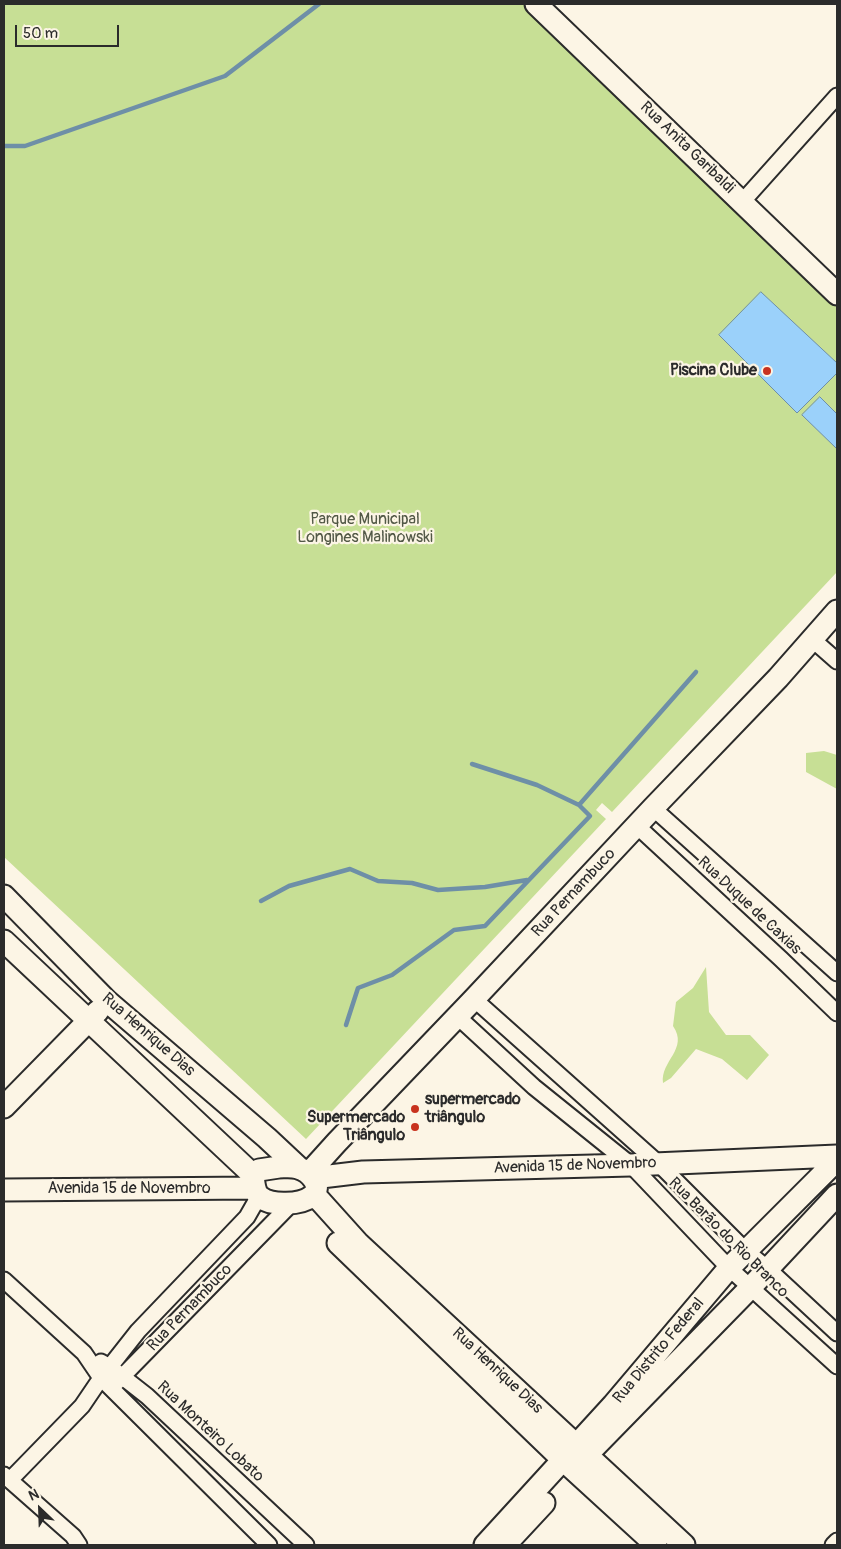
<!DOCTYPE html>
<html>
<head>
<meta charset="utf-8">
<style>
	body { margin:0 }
	#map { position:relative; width:841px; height:1549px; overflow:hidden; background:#fcf5e5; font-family:Pangolin,sans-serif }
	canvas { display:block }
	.frame { position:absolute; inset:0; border:5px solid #2b2b2b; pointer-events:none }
	.north { position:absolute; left:15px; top:1484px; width:50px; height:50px; -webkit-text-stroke:4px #fcf5e5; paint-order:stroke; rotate:336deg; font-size:14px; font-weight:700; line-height:20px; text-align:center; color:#2b2b2b }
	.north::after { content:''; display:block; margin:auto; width:18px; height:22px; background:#2b2b2b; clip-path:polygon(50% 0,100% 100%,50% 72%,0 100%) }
	.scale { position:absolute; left:15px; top:25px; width:104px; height:22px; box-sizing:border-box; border:2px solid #2b2b2b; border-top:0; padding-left:6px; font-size:15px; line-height:18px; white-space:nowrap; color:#2b2b2b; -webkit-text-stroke:4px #fcf5e5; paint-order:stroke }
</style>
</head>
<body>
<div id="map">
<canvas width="841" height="1549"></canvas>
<div class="frame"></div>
<div class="north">N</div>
<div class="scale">50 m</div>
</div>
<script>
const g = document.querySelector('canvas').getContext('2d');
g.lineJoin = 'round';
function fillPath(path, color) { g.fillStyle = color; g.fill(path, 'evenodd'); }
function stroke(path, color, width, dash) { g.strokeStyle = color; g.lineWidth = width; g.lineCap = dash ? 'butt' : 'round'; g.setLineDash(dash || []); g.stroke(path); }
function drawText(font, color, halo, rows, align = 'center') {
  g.font = font + ' Pangolin,sans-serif'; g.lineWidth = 4.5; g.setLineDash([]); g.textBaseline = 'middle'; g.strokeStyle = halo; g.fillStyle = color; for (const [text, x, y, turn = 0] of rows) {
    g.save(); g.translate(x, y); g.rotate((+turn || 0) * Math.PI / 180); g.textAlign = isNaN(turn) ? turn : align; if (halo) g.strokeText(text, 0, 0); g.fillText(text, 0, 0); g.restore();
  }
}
const green = new Path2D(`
	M 4,4 L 530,4 L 706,179 L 837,305 L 837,572 L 612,812 L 602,803 L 596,810 L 606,819 L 306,1139 L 4,857 Z
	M 824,751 L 837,755 L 837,789 L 806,772 L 806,753 Z
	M 706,967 L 709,1012 L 726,1035 L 750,1035 L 769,1055 L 747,1080 L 722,1059 L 696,1049 L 671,1078 L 663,1083 C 660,1061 689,1049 673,1026 L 676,1002 L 693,988 Z`);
const water = new Path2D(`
	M 761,292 L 837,363 L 837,373 L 797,413 L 719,335 Z
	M 820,397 L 837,414 L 837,449 L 802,415 Z`);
const stream = new Path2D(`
	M 4,146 L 25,146 L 225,76 L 319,4
	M 579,805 L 696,672
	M 261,901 L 289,886 L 350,869 L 378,881 L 412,883 L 438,890 L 485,887 L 527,880
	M 346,1025 L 358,988 L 392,975 L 454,930 L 485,926 L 590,816 L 579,805 L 537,785 L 472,764`);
const street = new Path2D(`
	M 743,201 L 837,96
	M 812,639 L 837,661
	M 653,808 L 837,973
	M 637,826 L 781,959 L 837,1013
	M 474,999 L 658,1163 L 746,1251 L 768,1269 L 837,1333
	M 458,1017 L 534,1087 L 631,1165 L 729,1268 L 837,1366
	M 4,1280 L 84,1353 L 101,1378 L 111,1388 L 269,1545
	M 101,1362 L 110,1367 L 147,1396 L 306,1545
	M 115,1384 L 292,1203
	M 4,1475 L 73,1536 L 79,1545
	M 10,1480 L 82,1406 L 101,1378 L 138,1331 L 247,1217 L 259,1196
	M 833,1545 L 837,1541`);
const secondary = new Path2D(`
	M 536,4 L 837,294
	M 4,896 L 107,1001 L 267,1138 L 298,1167
	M 4,941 L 253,1175
	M 4,1107 L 98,1011
	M 279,1167 C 285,1167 292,1166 298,1168 C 309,1171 324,1186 312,1196 C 301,1205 271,1206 260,1197 C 254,1192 254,1183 253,1175 L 259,1170 Z
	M 309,1173 L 337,1142 L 474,999 L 653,808 L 778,678 L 837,611
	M 313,1178 L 363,1172 L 631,1165 L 837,1156
	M 4,1190 L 254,1188
	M 314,1194 L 359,1244 L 684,1545
	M 338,1243 L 563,1460 L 656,1545
	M 577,1465 L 750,1288 L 837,1195
	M 485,1545 L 613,1405 L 729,1268 L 837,1160
	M 505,1545 L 544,1503`);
const markers = [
	[767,371,5,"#c8321e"],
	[415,1109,5,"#c8321e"],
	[415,1127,5,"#c8321e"]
];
const streetNames = [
	["Rua Anita Garibaldi",687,148,44],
	["Rua Pernambuco",574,893,-47],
	["Rua Duque de Caxias",749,906,43],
	["Rua Henrique Dias",148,1035,41],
	["Avenida 15 de Novembro",575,1166,-2],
	["Avenida 15 de Novembro",129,1189],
	["Rua Barão do Rio Branco",728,1238,45],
	["Rua Pernambuco",190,1308,-46],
	["Rua Distrito Federal",659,1351,-50],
	["Rua Henrique Dias",497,1371,43],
	["Rua Monteiro Lobato",210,1432,43]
];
const poiNames = [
	["Piscina Clube",757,371],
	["supermercado",425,1100,"left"],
	["triângulo",425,1118,"left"],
	["Supermercado",405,1118],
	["Triângulo",405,1136]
];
const parkNames = [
	["Parque Municipal",365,520],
	["Longines Malinowski",365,538]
];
fillPath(green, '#c7df95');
fillPath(water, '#9bd1fa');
stroke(water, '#6e8fa7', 1);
stroke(stream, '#6e8fa7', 4.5);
stroke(street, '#2b2b2b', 19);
stroke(secondary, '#2b2b2b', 25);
stroke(street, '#fcf5e5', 15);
stroke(secondary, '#fcf5e5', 21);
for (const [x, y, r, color] of markers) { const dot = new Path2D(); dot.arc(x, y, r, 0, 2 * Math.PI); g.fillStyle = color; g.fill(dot); stroke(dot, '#fcf5e5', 2); }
drawText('16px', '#2b2b2b', '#fcf5e5', streetNames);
drawText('bold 16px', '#2b2b2b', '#fcf5e5', poiNames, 'right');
drawText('16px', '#525846', '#fcf5e5', parkNames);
</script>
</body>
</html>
